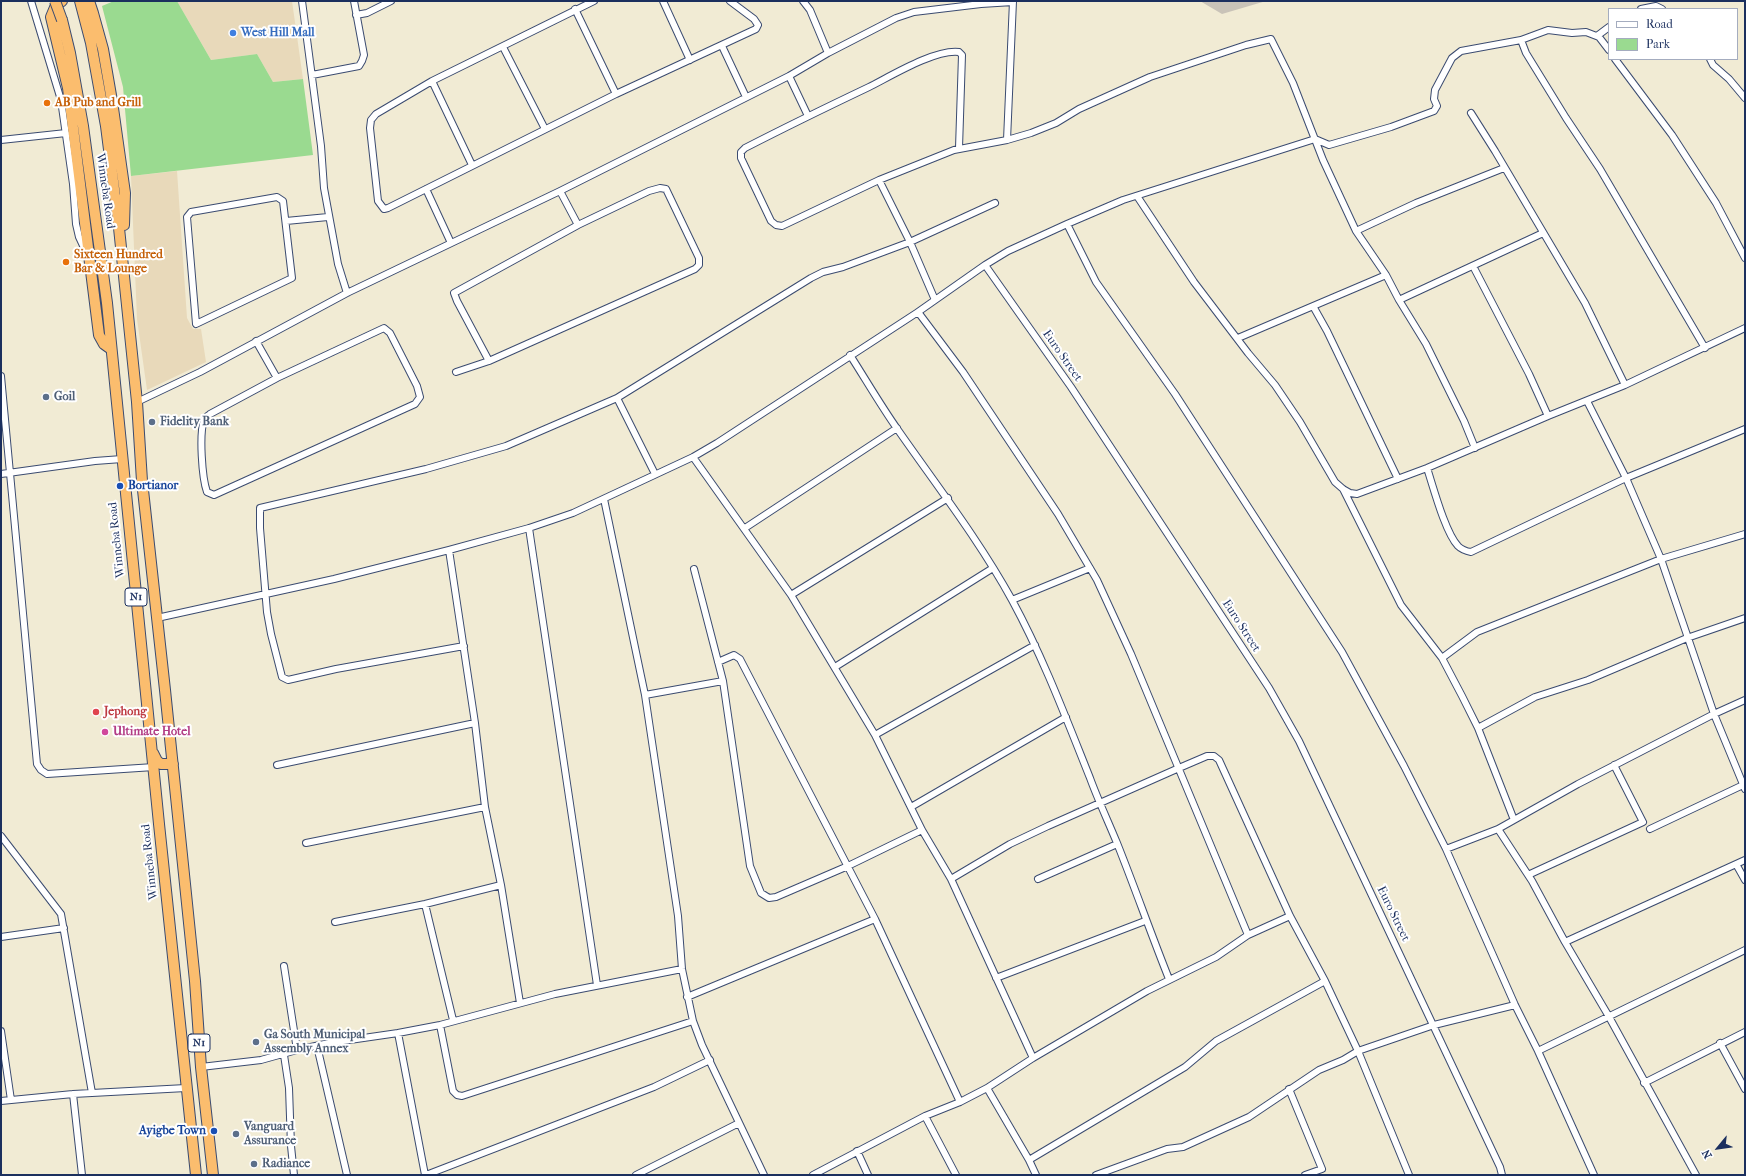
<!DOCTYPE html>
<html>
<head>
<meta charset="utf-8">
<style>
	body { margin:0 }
	#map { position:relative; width:1746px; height:1176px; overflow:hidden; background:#f1ebd4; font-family:"IM FELL French Canon",serif }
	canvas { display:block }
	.frame { position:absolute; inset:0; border:2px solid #1b2f5e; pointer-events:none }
	.legend { position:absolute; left:1608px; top:8px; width:130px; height:52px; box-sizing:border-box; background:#fff; border:1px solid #a4acbf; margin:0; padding:5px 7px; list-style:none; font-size:12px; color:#1b2f5e }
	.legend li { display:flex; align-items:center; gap:8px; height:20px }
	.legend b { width:20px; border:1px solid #a4acbf }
	.north { position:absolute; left:1698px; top:1128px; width:40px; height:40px; -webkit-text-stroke:3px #fff; paint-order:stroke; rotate:241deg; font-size:11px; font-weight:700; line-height:16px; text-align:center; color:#1b2f5e }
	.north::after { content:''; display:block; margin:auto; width:14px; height:18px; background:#1b2f5e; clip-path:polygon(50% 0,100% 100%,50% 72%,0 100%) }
</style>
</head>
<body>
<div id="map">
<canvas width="1746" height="1176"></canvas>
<div class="frame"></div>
<ul class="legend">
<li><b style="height:5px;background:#fff"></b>Road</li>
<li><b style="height:11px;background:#9ada90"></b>Park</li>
</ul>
<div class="north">N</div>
</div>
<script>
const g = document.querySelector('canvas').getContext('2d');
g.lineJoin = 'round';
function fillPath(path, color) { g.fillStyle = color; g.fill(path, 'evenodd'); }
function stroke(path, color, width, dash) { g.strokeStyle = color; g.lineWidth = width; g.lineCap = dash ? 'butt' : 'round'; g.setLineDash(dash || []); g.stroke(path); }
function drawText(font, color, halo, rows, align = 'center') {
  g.font = font + ' "IM FELL French Canon",serif'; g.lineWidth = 4; g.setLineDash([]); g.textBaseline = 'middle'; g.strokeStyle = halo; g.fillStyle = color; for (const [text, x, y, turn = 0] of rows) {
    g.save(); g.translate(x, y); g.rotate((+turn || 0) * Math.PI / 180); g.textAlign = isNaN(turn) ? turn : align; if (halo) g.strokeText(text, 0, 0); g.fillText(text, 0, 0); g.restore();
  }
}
const built = new Path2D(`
	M 177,1 L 292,1 L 303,79 L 273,82 L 257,54 L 211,60 Z
	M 177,171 L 187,318 L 193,329 L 201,329 L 206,362 L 147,390 L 137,319 L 131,176 Z`);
const industrial = new Path2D(`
	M 1200,1 L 1266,1 L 1222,14 Z`);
const green = new Path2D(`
	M 114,1 L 177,1 L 211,60 L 257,54 L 273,82 L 303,79 L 313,155 L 131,176 L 123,87 L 102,6 Z`);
const minor = new Path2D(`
	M 31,1 L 61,100 L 73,184 L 76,224 L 79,237 L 86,252
	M 302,1 L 321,146 L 324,188 L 338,264 L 347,293
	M 594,1 L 432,81 L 376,114 L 371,120 L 370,128 L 378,201 L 384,209 L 388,208 L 616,94 L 756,29 L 758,25 L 754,19 L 730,1
	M 663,1 L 690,60
	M 803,1 L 810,10 L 828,53
	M 575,9 L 616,94
	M 1641,9 L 1656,6 L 1662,9
	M 356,15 L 367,13 L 391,1
	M 1597,36 L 1609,27
	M 722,46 L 746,97
	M 503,47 L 545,129
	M 1609,50 L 1599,37 L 1586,32 L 1572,33 L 1548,30 L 1521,40 L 1526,53 L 1566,118 L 1600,169 L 1705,348
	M 1615,59 L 1672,135 L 1716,203 L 1745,258
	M 1710,59 L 1713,65 L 1729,79 L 1745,98
	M 312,75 L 359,66 L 362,61 L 364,55 L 354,1
	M 789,76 L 808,116
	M 432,81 L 472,165
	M 1471,113 L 1495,151 L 1585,303 L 1625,385
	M 1,140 L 66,133
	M 1007,140 L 1013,1
	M 959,148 L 962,55 L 959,52 C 935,49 891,76 869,87 C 827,107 786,127 745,148 L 741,152 L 741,158 L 771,221 L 776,225 L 782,226 L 879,180 L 954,150 L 1007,140 L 1031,133 L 1056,123 L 1079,109 L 1150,77 L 1246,45 L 1271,39 L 1293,83 L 1323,160 L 1356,231 L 1386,275 L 1399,300 L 1426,344 L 1464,421 L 1475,448
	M 879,180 L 910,242 L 935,300
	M 426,189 L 451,243
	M 560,191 L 578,225
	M 1137,196 L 1194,282 L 1248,353 L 1275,385 L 1300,422 L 1335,482 L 1343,489 L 1350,493 L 1357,494 L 1427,468 L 1548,416 L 1625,385 L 1745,328
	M 277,197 L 283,201 L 292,278 L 196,324 L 187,217 L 191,212 Z
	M 286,221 L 328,217
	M 1067,224 L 1096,282 L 1175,394 L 1342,652 L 1404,766 L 1446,849 L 1515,1005 L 1538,1051 L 1594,1175
	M 1356,231 L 1416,203 L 1504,168
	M 985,265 L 1071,387 L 1269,688 L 1299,741 L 1500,1167 L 1502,1175
	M 1473,266 L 1529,374 L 1548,416
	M 1399,300 L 1543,233
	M 1313,306 L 1327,331 L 1398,479
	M 918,312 L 963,372 L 1058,514 L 1097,580 L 1131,654 L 1248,935
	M 384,328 L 390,333 L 417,386 L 420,397 L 415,404 L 214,495 L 207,492 C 202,478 199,434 204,420 C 205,417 208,416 210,414 L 277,378 Z
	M 1238,338 L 1386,275
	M 256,341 L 277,378
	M 850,355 C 866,380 881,406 898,430 C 937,486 979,540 1012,600 C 1043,657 1066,718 1090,778 C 1098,800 1108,821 1117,843 C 1135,888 1151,934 1169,979
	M 456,372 L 489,361 L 695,269 L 699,265 L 699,258 L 666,189 L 660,188 L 649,191 L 578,225 L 454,293 L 457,301 L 489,361
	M 1,376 L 37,764 L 41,770 L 47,774 L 154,767
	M 617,398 L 655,474
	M 1587,401 L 1626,478 L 1661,559 L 1714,714 L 1745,700
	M 137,402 L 200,372 L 347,293 L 560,191 L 789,76 L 828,53 L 896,18 L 914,12 L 981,4 L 1013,2
	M 693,457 L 791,595 L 875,735 L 922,830 L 951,879 L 1033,1058
	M 1427,468 C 1433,486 1445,532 1458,546 C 1462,550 1465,551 1471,552 L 1626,478 L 1745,429
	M 1,474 L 95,461 L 122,459
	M 1343,489 L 1401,605 L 1442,658 L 1462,696 L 1478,728 L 1514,820
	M 604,499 L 645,695 L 678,916 L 682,969 L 693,1021 L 702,1045 L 764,1175
	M 529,528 L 597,985
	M 745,528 L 897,428
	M 449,550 L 475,723 L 485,807 L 501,885 L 520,1003
	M 694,569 L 723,681 L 750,866 L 761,893 L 769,898 L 776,897 L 848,866 L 922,830
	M 791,595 L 948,498
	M 1012,600 L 1090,568
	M 157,618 L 334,579 L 449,550 L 529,528 L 573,513 L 693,457 L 717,443 L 918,312 L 985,265 L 1008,251 L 1067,224 L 1123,200 L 1315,139 L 1329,145 L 1391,127 L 1434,111 L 1437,106 L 1434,99 L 1435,90 L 1452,58 L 1461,51 L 1521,40
	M 464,646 L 336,669 L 288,680 L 282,677 L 271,634 L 267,612 L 260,528 L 260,508 L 426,469 L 506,446 L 617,398 L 811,278 L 823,272 L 843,267 L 910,242 L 995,203
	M 1442,658 L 1477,632 L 1661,559 L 1745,534
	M 718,662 L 734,655 L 740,659 L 875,919 L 960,1102
	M 835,667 L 993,568
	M 645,695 L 723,681
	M 1478,728 L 1535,697 L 1588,680 L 1687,638 L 1745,618
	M 875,735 L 1035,645
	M 277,765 L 475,723
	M 911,807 L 1066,717
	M 1498,829 L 1532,881 L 1565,942 L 1608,1015 L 1696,1175
	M 1650,829 L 1743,785
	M 1,836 L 61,914 L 92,1093
	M 306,843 L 485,807
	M 1446,849 L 1498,829 L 1578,784 L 1714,714 L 1745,789
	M 1736,864 L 1745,880
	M 1528,875 L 1643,822 L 1614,765
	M 951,879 L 1010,844 L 1048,826 L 1179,768 L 1207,756 L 1214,756 L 1219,760 L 1290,916 L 1325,981 L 1358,1051 L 1409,1175
	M 1038,879 L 1117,844
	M 425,904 L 453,1020
	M 335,922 L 425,904 L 501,885
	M 1,937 L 64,928
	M 1565,942 L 1745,860
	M 284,966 L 297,1050
	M 996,978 L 1145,921
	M 687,997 L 875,919
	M 440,1025 L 453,1091 L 457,1095 L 462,1096 L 693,1021
	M 1,1031 L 11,1100
	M 398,1033 L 425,1175
	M 1720,1043 L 1745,1089
	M 317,1046 L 347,1175
	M 1538,1051 L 1745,950
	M 284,1055 L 289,1088 L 291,1146 L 294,1175
	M 201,1067 L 261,1060 L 297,1050 L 329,1043 L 398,1033 L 440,1025 L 555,994 L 682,969
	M 1644,1083 L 1745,1032
	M 987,1088 L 1029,1160
	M 1289,1089 L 1322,1169 L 1305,1175
	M 73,1094 L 82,1175
	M 1,1101 L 73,1094 L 186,1088
	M 925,1116 L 956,1175
	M 857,1151 L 868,1175
	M 426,1175 L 654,1087 L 710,1060
	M 636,1175 L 739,1123
	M 813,1175 L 925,1116 L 960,1102 L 987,1088 L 1033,1058 L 1147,991 L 1216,957 L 1248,935 L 1290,916
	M 1036,1175 L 1029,1160 L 1185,1067 L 1216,1041 L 1325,981
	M 1096,1175 L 1167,1149 L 1183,1147 L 1249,1117 L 1319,1070 L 1343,1060 L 1358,1051 L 1434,1025 L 1515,1005`);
const trunk = new Path2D(`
	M 62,1 L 56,5 L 51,17 L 68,88 L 99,335 L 104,344 L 111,349
	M 80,1 L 91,43 L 106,126 L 119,228 L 137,402 L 142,481 L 165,690 L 195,981 L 201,1067 L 213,1175
	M 89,1 L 93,13 L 103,49 L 112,101 L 125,193 L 124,225
	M 62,20 L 70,53 L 83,126 L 107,303 L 159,824 L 196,1175
	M 153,753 L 157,761 L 161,764 L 173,764`);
const trunkBridge = new Path2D(`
	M 55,1 L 62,20`);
const markers = [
	[233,33,4,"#3f7fe0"],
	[47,103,4,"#e8710a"],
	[66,262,4,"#e8710a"],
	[46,397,4,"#5c6f8a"],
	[152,422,4,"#5c6f8a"],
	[120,486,4,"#1a4fb4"],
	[96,712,4,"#e0444e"],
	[105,732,4,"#d1479c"],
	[256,1042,4,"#5c6f8a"],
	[214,1131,4,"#1a4fb4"],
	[236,1134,4,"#5c6f8a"],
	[254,1164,4,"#5c6f8a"]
];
const shields = [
	[136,597,22],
	[199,1043,22]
];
const shieldNames = [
	["N1",136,597],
	["N1",199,1043]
];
const shopNames = [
	["West Hill Mall",241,33]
];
const foodNames = [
	["AB Pub and Grill",55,103],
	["Sixteen Hundred",74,255],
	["Bar & Lounge",74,269]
];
const streetNames = [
	["Winneba Road",105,191,82],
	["Euro Street",1062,356,55],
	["Winneba Road",117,540,-96],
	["Euro Street",1241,626,57],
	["Winneba Road",150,862,-96],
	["Euro Street",1393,914,64]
];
const serviceNames = [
	["Goil",54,397],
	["Fidelity Bank",160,422],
	["Ga South Municipal",264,1035],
	["Assembly Annex",264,1049],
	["Vanguard",244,1127],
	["Assurance",244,1141],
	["Radiance",262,1164]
];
const transitNames = [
	["Bortianor",128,486],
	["Ayigbe Town",206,1131,"right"]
];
const healthNames = [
	["Jephong",104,712]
];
const hotelNames = [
	["Ultimate Hotel",113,732]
];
fillPath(built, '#e8d9ba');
fillPath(industrial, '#c9c3b8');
fillPath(green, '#9ada90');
stroke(minor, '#3b4b70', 8);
stroke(trunk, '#3b4b70', 12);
stroke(minor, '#fff', 6);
stroke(trunk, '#fbbd6e', 10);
stroke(trunkBridge, '#3b4b70', 12, []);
stroke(trunkBridge, '#fbbd6e', 10);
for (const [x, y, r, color] of markers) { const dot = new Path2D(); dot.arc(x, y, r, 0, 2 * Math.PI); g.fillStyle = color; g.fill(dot); stroke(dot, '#fff', 1.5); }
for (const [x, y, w] of shields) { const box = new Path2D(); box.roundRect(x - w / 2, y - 9, w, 18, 3); g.fillStyle = '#fff'; g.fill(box); stroke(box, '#1b2f5e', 1); }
drawText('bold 11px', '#1b2f5e', null, shieldNames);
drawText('bold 12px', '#366cbe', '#fff', shopNames, 'left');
drawText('bold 12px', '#c56008', '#fff', foodNames, 'left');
drawText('12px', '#1b2f5e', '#fff', streetNames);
drawText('bold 12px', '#4e5e75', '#fff', serviceNames, 'left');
drawText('bold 12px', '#164399', '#fff', transitNames, 'left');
drawText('bold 12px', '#be3a42', '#fff', healthNames, 'left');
drawText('bold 12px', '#b23c85', '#fff', hotelNames, 'left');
</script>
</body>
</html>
